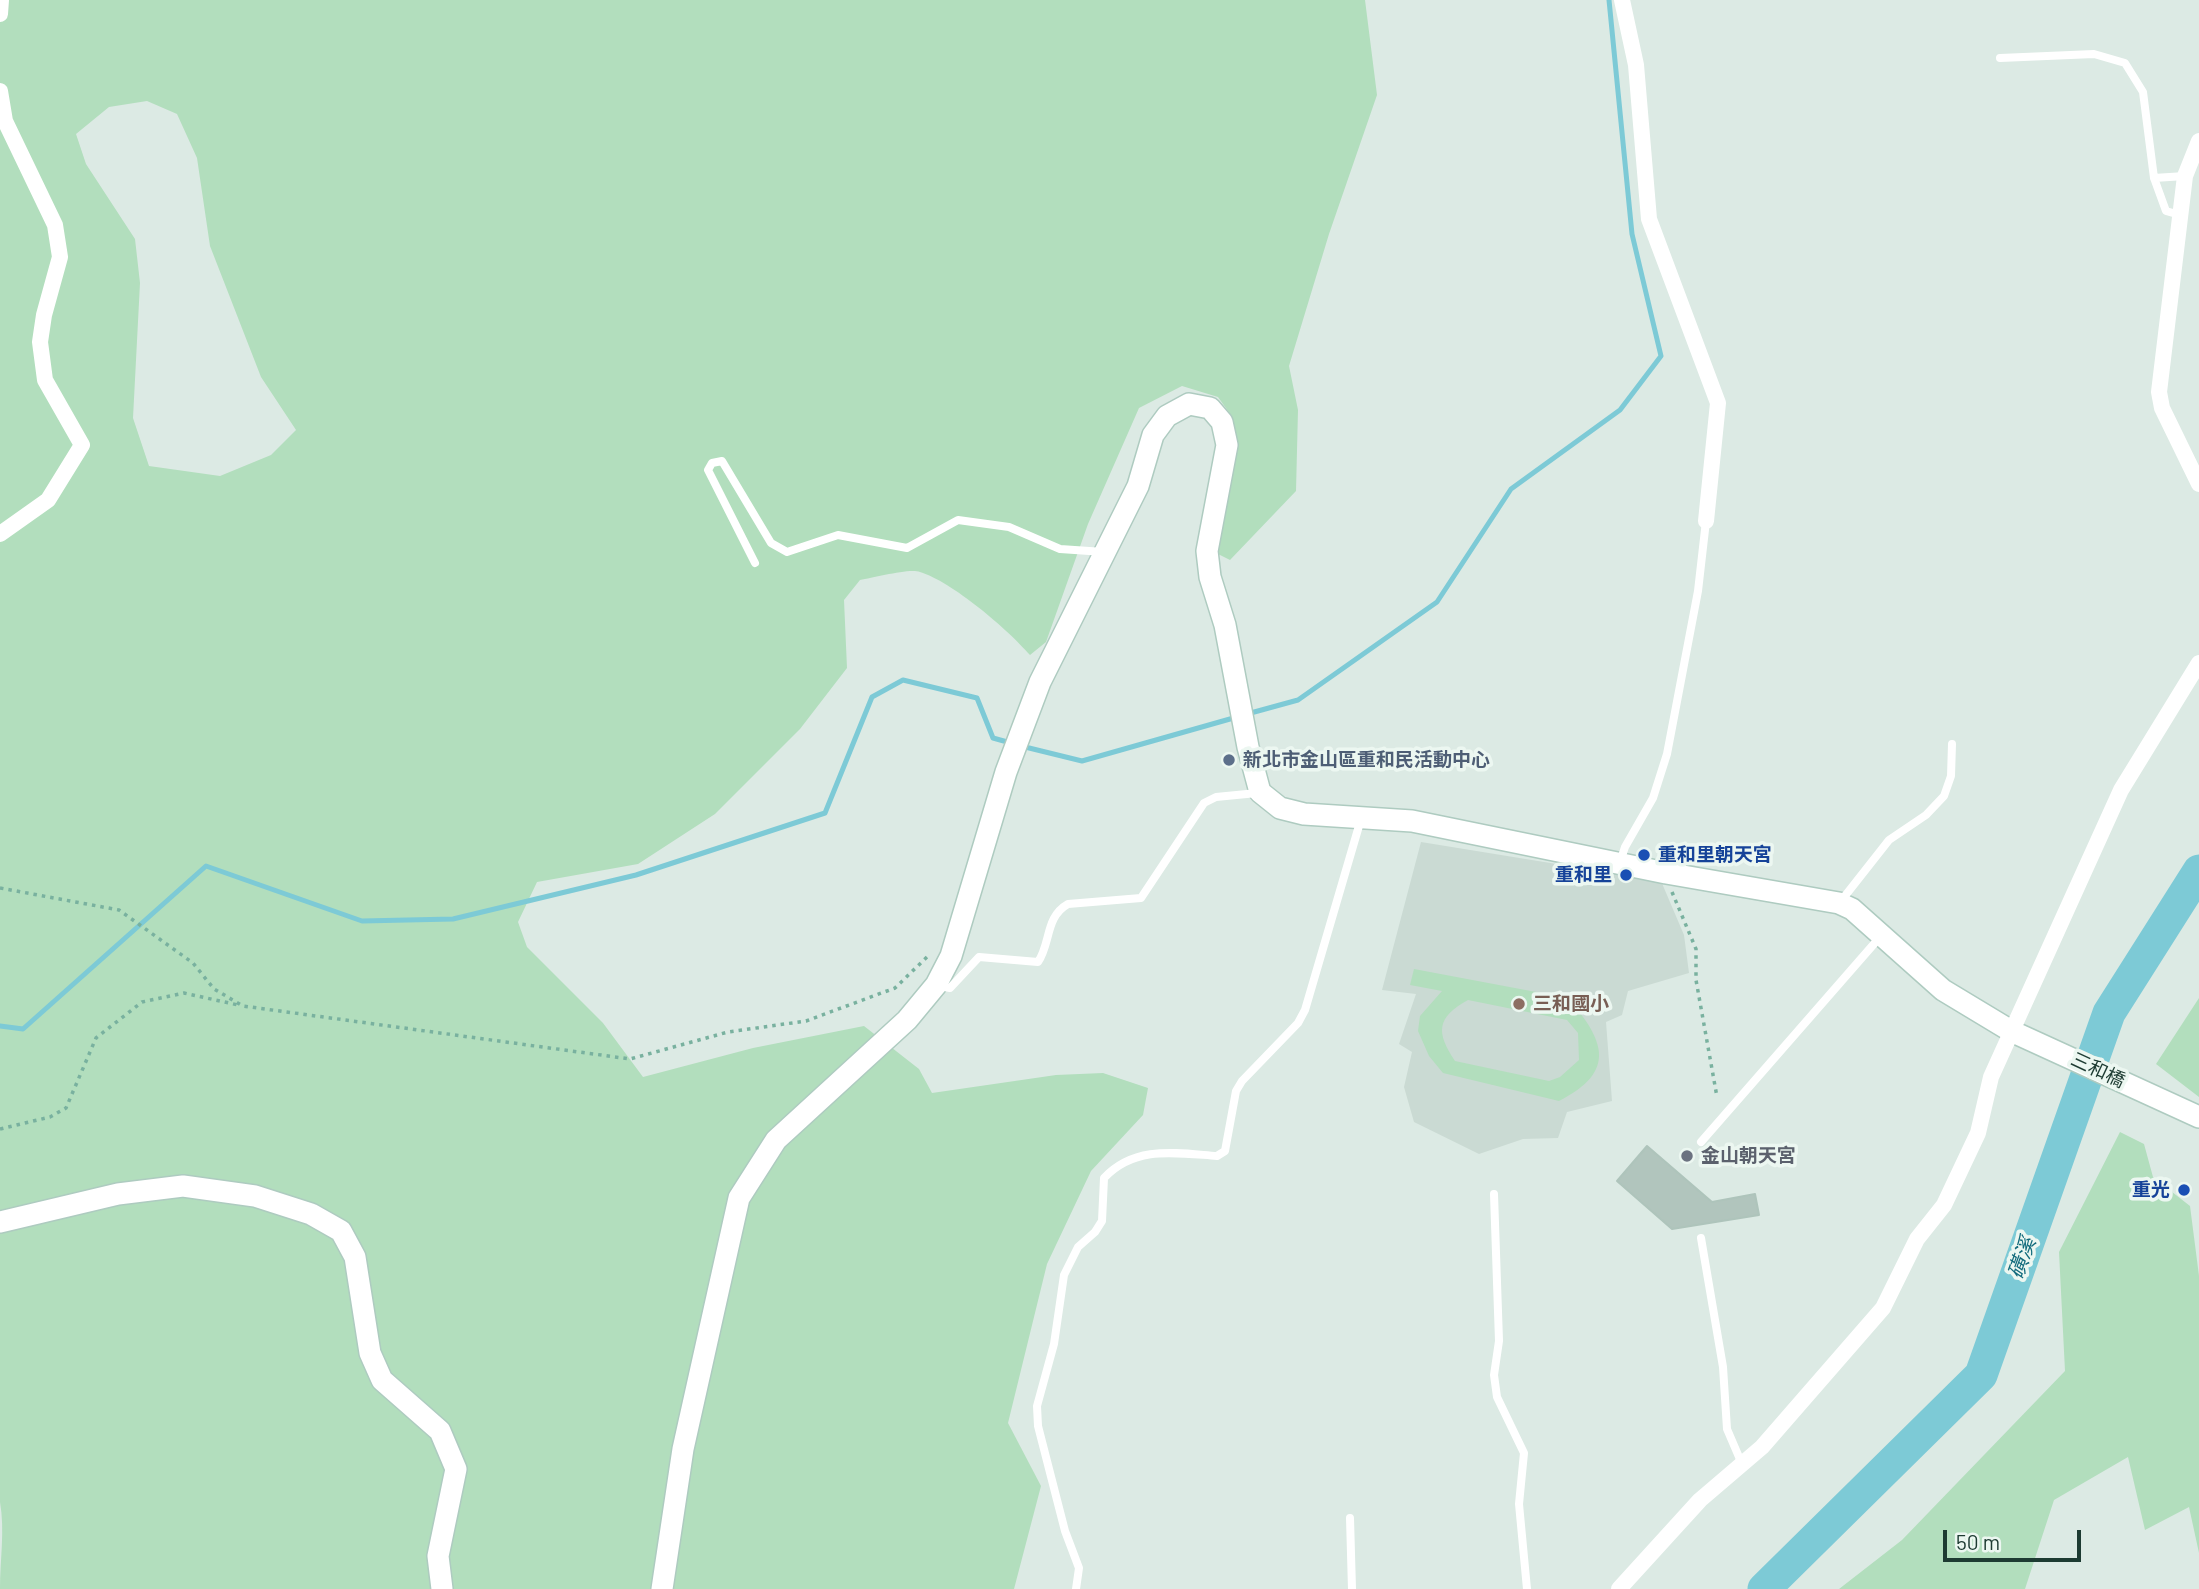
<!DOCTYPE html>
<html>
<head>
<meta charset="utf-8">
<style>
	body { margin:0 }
	#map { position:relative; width:2199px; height:1589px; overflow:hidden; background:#dceae4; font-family:Barlow,sans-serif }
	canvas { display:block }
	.scale { position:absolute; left:1943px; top:1530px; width:138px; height:32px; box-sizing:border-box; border:4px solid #1d3b32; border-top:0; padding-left:9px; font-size:21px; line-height:24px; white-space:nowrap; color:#1d3b32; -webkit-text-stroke:5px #ecf7f1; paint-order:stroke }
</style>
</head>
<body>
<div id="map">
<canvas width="2199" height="1589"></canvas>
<div class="scale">50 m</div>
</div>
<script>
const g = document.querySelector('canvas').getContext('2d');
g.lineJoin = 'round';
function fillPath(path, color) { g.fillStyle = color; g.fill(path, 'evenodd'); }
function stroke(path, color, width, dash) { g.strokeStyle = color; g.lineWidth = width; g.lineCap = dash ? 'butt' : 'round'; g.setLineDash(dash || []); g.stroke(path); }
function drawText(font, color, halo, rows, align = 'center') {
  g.font = font + ' Barlow,"Noto Sans TC",sans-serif'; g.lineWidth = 7; g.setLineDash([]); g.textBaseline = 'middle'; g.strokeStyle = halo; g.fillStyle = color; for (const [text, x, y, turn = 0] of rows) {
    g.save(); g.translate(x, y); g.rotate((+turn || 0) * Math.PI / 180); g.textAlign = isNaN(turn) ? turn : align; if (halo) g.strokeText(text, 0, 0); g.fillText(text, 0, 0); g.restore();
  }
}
const built = new Path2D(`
	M 1421,842 L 1661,881 L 1684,935 L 1689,973 L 1628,991 L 1622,1015 L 1606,1022 L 1612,1101 L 1567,1112 L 1558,1138 L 1523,1139 L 1479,1154 L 1414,1122 L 1404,1087 L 1412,1052 L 1399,1044 L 1416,994 L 1382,990 Z`);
const green = new Path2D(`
	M 0,0 L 1365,0 L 1377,95 L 1329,234 L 1289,366 L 1298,410 L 1296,491 L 1230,560 L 1218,554 L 1233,418 L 1218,397 L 1182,386 L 1139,408 L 1088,524 L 1046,642 L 1030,655 C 1009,630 951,581 920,572 C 909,568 874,578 860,580 L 844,600 L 847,668 L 800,729 L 715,814 L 638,864 L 537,882 L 518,922 L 527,947 L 603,1023 L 643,1077 L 753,1048 L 864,1026 L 919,1069 L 932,1093 L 1056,1075 L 1103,1073 L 1148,1088 L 1143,1115 L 1091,1171 L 1047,1264 L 1008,1423 L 1041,1486 L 1014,1589 L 0,1589 C 0,1559 5,1531 0,1502 ZM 147,101 L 177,114 L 197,158 L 210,246 L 261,377 L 296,430 L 271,455 L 220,476 L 149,466 L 133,418 L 140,283 L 135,239 L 86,164 L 76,134 L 109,107 Z
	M 1414,969 L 1568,998 C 1604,1040 1618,1071 1559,1101 L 1443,1073 L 1429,1056 L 1418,1031 L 1420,1016 L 1442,991 L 1410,985 ZM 1468,1000 L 1567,1020 L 1578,1033 L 1579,1060 L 1560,1077 L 1549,1081 L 1455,1061 C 1436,1032 1436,1018 1468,1000 Z
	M 2199,998 L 2199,1097 L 2156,1064 Z
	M 2120,1132 L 2144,1144 L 2153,1177 L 2190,1206 L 2199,1276 L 2199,1553 L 2189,1507 L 2145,1530 L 2128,1457 L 2054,1500 L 2025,1589 L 1839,1589 L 1902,1540 L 2065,1371 L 2059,1252 Z`);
const stream = new Path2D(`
	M 1247,714 L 1298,700 L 1437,602 L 1511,489 L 1620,410 L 1661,356 L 1632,234 L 1609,0
	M 1021,746 L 1082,761 L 1237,717
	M 0,1026 L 23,1029 L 206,866 L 362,921 L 453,919 L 636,875 L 825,813 L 872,697 L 903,680 L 977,698 L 993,738 L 1011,743`);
const river = new Path2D(`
	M 1764,1589 L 1981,1375 L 2109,1013 L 2199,871`);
const building = new Path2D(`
	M 1647,1146 L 1712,1202 L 1755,1194 L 1759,1215 L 1672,1229 L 1617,1181 Z`);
const path = new Path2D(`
	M 0,888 L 119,910 L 193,963 L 214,989 L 243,1006 L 630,1059 L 728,1032 L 806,1021 L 895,988 L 928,956
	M 1672,892 L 1696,949 L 1696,980 L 1717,1097
	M 0,1129 L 50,1117 L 66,1108 L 96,1038 L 142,1002 L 184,993 L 238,1005`);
const lane = new Path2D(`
	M 2000,58 L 2094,54 L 2125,63 L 2143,92 L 2154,178 L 2166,211 L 2180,215
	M 2154,178 L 2185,176
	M 755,563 L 708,470 L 712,463 L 722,461 L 771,543 L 787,552 L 838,535 L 907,548 L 958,520 L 1009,527 L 1060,549 L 1104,552
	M 1620,862 L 1625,847 L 1653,798 L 1667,754 L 1698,591 L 1706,521
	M 1841,901 L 1889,840 L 1926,815 L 1944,796 L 1951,776 L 1952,744
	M 939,986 L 950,988 L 979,957 L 1038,962 C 1051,943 1045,917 1068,904 L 1141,898 L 1204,803 L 1216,797 L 1257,793
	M 1701,1142 L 1880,937
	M 1494,1194 L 1499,1341 L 1494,1375 L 1497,1397 L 1524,1453 L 1519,1504 L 1527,1589
	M 1701,1238 L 1723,1367 L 1727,1429 L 1742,1464
	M 1350,1518 L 1352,1589
	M 1076,1589 L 1079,1568 L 1065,1531 L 1038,1426 L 1037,1406 L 1054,1344 L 1064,1275 L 1078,1247 L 1095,1232 L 1102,1221 L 1104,1178 C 1135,1145 1176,1153 1217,1156 L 1225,1151 L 1236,1091 L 1242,1081 L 1298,1023 L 1305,1010 L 1361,819`);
const street = new Path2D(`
	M 1622,0 L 1636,65 L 1649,219 L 1718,403 L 1706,521
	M 0,14 L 1,0
	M 0,91 L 5,121 L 55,225 L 60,257 L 44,315 L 40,342 L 45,380 L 82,445 L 48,500 L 0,534
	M 2199,141 L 2185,176 L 2159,392 L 2162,408 L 2199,484
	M 1619,1589 L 1700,1500 L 1762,1447 L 1883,1308 L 1917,1239 L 1944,1205 L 1978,1133 L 1991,1077 L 2121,790 L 2199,663`);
const secondary = new Path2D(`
	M 0,1222 L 118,1194 L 183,1186 L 255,1196 L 311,1214 L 341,1231 L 355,1257 L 370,1353 L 382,1380 L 440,1431 L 456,1469 L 438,1556 L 442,1589
	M 662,1589 L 683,1449 L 739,1198 L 776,1140 L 907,1020 L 936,985 L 951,956 L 1006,772 L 1040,682 L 1138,486 L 1153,435 L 1167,416 L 1189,404 L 1210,408 L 1222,422 L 1227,445 L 1207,551 L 1210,577 L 1225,625 L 1248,747 L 1260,792 L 1280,808 L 1304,814 L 1412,821 L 1666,873 L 1839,903 L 1852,909 L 1943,990 L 2011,1031 L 2199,1117`);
const markers = [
	[1229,760,7,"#5c6f8a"],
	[1644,855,7,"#1a4fb4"],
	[1626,875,7,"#1a4fb4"],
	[1519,1004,7,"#8d6e63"],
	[1687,1156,7,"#6b7280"],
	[2184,1190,7,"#1a4fb4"]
];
const serviceNames = [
	["新北市金山區重和民活動中心",1243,760]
];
const transitNames = [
	["重和里朝天宮",1658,855,"left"],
	["重和里",1612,875],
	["重光",2170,1190]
];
const educationNames = [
	["三和國小",1533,1004]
];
const streetNames = [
	["三和橋",2098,1070,25]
];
const worshipNames = [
	["金山朝天宮",1701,1156]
];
const waterNames = [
	["磺溪",2022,1258,-70]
];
fillPath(built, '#cadad3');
fillPath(green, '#b2debd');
stroke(stream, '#7dcad6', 5);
stroke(river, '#7dcad6', 33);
fillPath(building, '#b1c5bd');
stroke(building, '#aec4bb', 2);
stroke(secondary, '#aecbc0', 24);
stroke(path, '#79b19f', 3.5, [3.5, 5]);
stroke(lane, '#fff', 8);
stroke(street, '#fff', 16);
stroke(secondary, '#fff', 21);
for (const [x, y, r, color] of markers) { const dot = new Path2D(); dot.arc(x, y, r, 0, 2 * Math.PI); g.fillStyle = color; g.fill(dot); stroke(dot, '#ecf7f1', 2.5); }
drawText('bold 19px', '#4e5e75', '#ecf7f1', serviceNames, 'left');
drawText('bold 19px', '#164399', '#ecf7f1', transitNames, 'right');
drawText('bold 19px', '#785e54', '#ecf7f1', educationNames, 'left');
drawText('19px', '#1d3b32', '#ecf7f1', streetNames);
drawText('bold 19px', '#5b616d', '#ecf7f1', worshipNames, 'left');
drawText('italic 21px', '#126b7c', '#ecf7f1', waterNames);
</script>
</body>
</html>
